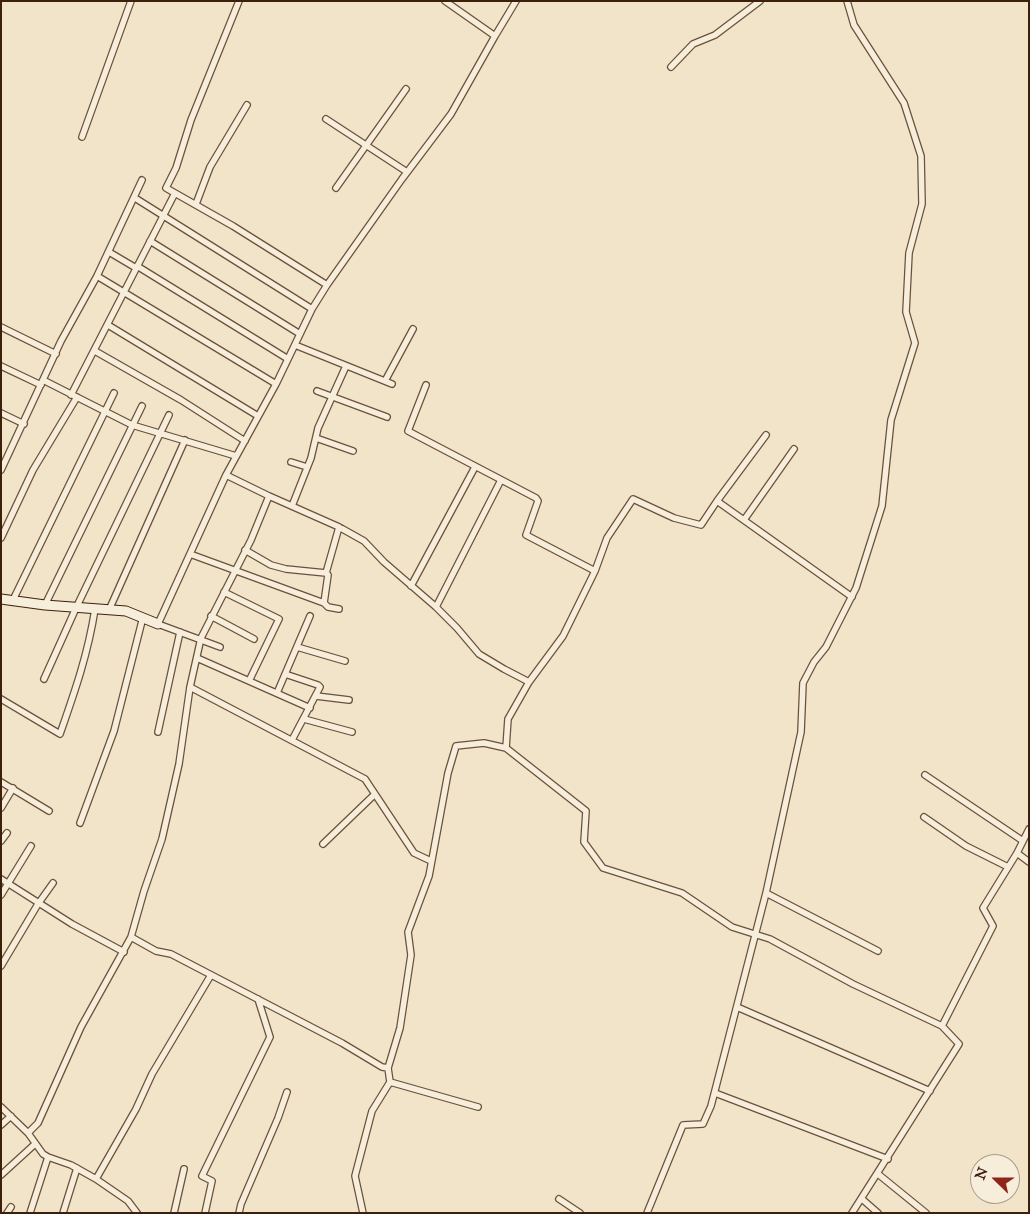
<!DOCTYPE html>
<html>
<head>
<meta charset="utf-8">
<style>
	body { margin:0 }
	#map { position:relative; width:1030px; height:1214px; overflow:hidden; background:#f1e4c8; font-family:"IM FELL Great Primer",serif }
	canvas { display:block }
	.frame { position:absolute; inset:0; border:2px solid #3d200c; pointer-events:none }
	.north { position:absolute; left:970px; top:1154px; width:50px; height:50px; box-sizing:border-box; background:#f6eddb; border:1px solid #ac9b88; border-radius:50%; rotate:292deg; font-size:14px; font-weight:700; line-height:20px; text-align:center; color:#3d200c }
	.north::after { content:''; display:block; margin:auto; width:18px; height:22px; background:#8f2418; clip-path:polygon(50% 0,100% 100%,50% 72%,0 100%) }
</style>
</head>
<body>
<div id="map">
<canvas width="1030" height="1214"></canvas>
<div class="frame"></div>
<div class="north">N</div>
</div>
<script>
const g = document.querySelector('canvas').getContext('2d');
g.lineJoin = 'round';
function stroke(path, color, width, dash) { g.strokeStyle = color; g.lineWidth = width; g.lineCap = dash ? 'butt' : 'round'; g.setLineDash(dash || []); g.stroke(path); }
const street = new Path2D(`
	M 239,1 L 191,120 L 176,168 L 166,188 L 233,226 L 327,285
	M 445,1 L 495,36
	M 671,67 L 693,44 L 715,35 L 760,1
	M 326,119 L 407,172
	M 82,137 L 131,1
	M 336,188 L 406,89
	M 135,198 L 312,309
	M 196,204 L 210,167 L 247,105
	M 150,241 L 300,334
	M 109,252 L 136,268
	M 137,266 L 288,359
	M 97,276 L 276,384
	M 108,325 L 258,416
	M 1,327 L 56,354
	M 295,345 L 392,384
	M 95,351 L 181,400 L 245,441
	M 1,366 L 41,385
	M 43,380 L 132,425 L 236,456
	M 385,381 L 413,329
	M 426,385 L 408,431 L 536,498 L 538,501 L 526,535 L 595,571
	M 317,391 L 387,417
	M 71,395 L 175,193
	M 1,413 L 24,424
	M 316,438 L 353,451
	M 291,462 L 307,467
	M 1,470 L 61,341 L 97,276 L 142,180
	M 226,475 L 269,496 L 339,527 L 364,541 L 384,562 L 436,607 L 457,628 L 479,654 L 504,669 L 529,682
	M 717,501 L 766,435
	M 292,506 L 311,458 L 318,428 L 346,366
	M 744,520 L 794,449
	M 339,527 L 326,573 L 328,575 L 324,603 L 328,607 L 339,609
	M 1,538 L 33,470 L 77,397
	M 245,550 L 271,565 L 286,569 L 326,573
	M 190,554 L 324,603
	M 411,586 L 475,467
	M 224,592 L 279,619 L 249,681
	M 12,602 L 114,393
	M 45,605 L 142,406
	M 436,607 L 501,480
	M 109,610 L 185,440
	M 211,616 L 254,639
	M 220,647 L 158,624 L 226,475 L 276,384 L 312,309 L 327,285 L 402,179 L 451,114 L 495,36 L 516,1
	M 297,647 L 345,661
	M 197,658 L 310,708
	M 285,674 L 318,685 L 320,687 L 292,740
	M 44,679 L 76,608 L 169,415
	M 190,687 L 365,779 L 414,853 L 431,861
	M 277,693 L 310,616
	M 316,696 L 349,700
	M 1,699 L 60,734 C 75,691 88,654 95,609
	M 304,719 L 352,732
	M 158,732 L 180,632
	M 506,748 L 508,719 L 529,682 L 563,636 L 595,571 L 607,538 L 633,499 L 674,518 L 701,525 L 717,501 L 852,597
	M 925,775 L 1023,841
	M 1,782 L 49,811
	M 1,808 L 13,788
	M 924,817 L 966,846 L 1008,867
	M 80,823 L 114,731 L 143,617
	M 1,841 L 7,833
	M 323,844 L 374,795
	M 1017,853 L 1029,862
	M 1,879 L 72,924 L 124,952
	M 766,893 L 878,951
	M 1,895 L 31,846
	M 131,937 L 156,951 L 171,954 L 342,1043 L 382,1067 L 388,1068
	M 1,966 L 38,904 L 53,883
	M 737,1007 L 930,1091
	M 390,1082 L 478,1107
	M 715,1093 L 888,1159
	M 1,1107 L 28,1133 L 43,1154 L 48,1157 L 71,1165 L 96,1179 L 128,1201 L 137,1213
	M 1,1125 L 11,1116
	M 28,1133 L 38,1123 L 81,1027 L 131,937 L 144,891 L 162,839 L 179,764 L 190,687 L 201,638 L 251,540 L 269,496
	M 878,1174 L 926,1213
	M 1,1175 L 35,1144
	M 96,1179 L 136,1109 L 152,1074 L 211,975
	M 559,1199 L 580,1213
	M 862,1199 L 878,1213
	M 7,1213 L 11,1207
	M 30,1213 L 48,1157
	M 63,1213 L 77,1168
	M 174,1213 L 184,1169
	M 205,1213 L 212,1181 L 202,1176 L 270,1037 L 258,999
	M 239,1213 L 241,1204 L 278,1118 L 287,1092
	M 363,1213 L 355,1176 L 372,1111 L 390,1082 L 388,1068 L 400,1028 L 411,955 L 408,932 L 429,876 L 448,773 L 456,746 L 484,743 L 506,748 L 586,811 L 584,842 L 603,868 L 682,893 L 732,927 L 770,939 L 853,984 L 942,1026
	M 647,1213 L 683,1125 L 703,1124 L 711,1106 L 766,893 L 801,732 L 803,683 L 814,662 L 826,647 L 856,588 L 882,506 L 891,420 L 915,343 L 906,312 L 909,253 L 922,204 L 921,156 L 904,103 L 854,25 L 847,1
	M 852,1213 L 959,1044 L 942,1026 L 993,926 L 983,908 L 1017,853 L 1029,829`);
const secondary = new Path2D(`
	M 1,599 L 45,605 L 126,611 L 158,624`);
stroke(street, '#6a513b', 8);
stroke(secondary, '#3d200c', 11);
stroke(street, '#f6eddb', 5.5);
stroke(secondary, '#f6eddb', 9);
</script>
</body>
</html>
